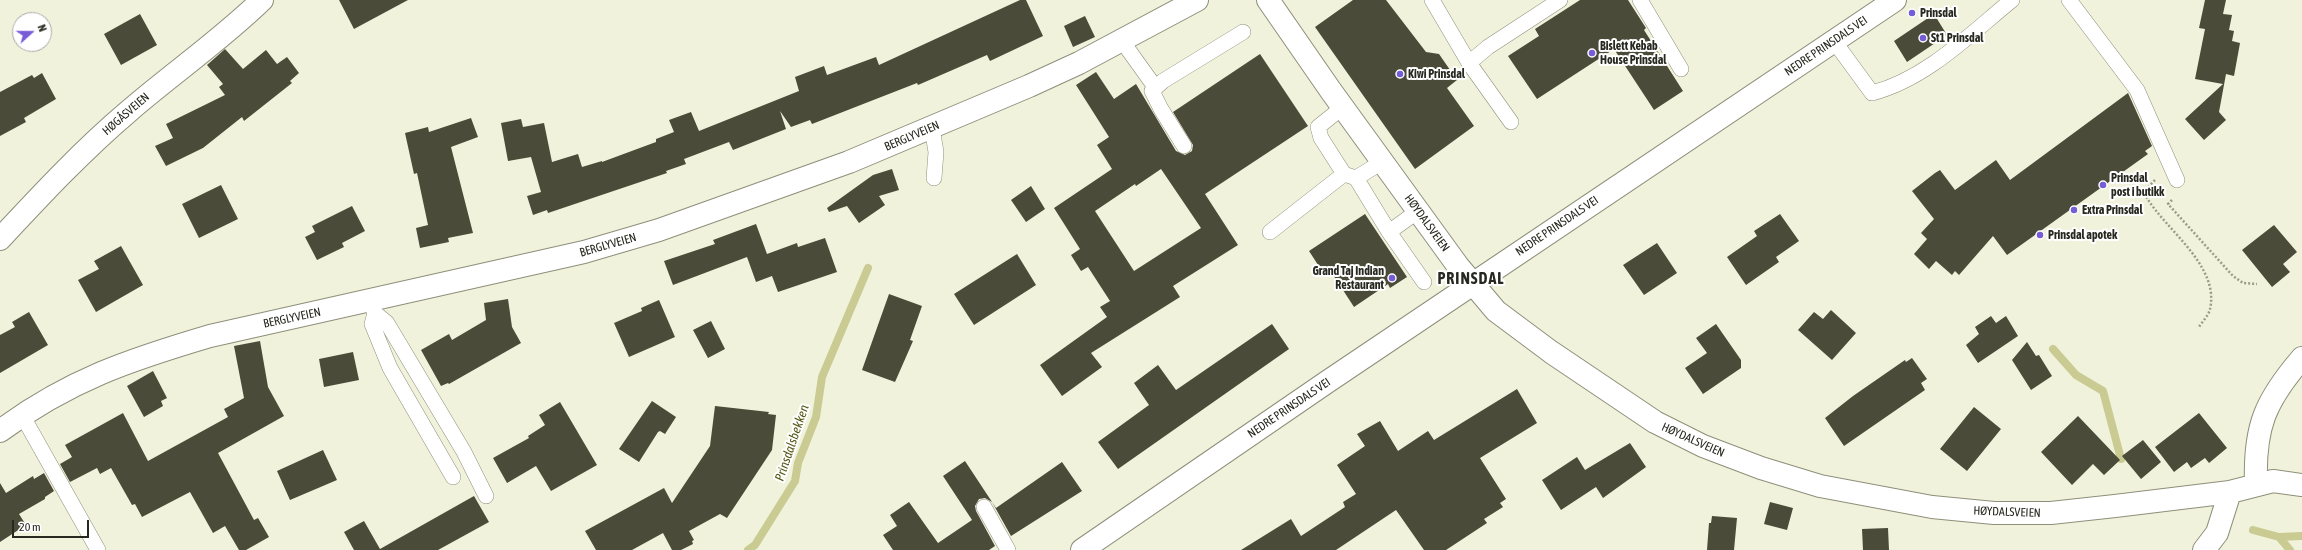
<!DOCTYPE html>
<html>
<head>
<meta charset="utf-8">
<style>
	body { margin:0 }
	#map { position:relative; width:2302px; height:550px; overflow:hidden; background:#f1f2dc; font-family:"Asap Condensed",sans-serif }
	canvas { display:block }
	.north { position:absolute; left:12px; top:12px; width:40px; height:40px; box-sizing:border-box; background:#fff; border:1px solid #a9a9a5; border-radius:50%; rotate:69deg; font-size:11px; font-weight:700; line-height:16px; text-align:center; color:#27281f }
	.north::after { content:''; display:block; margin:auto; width:14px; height:18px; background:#775cd7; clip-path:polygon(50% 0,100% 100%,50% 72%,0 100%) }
	.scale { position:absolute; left:12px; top:520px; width:77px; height:18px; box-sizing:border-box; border:2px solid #27281f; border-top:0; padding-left:5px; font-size:12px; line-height:14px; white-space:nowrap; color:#27281f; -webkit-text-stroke:3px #fff; paint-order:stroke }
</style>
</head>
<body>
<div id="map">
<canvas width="2302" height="550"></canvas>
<div class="north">N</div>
<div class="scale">20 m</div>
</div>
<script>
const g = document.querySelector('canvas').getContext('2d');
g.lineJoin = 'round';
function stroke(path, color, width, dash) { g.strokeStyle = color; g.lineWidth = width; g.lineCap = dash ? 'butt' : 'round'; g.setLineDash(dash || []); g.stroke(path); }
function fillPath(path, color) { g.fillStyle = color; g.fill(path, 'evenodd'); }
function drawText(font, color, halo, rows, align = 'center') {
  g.font = font + ' "Asap Condensed",sans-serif'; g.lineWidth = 4; g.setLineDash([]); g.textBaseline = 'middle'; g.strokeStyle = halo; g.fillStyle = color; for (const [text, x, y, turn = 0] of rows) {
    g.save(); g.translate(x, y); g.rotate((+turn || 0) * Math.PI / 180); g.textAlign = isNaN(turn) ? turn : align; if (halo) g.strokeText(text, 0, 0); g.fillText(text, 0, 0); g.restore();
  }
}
const stream = new Path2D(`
	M 2053,349 L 2076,375 L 2103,391 L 2121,459
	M 2253,530 L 2279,537 L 2290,550
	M 2279,537 L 2301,536
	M 748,550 L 755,545 L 795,481 L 798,463 L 816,417 L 822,377 L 868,268`);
const building = new Path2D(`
	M 339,0 L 408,0 L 354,29 Z
	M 1020,0 L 1026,0 L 1043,36 L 990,61 L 987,55 L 918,85 L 917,83 L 812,124 L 810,120 L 791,127 L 780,111 L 786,129 L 733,150 L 729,142 L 684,159 L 686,164 L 666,171 L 667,173 L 548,213 L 547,210 L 533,215 L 527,196 L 541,192 L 531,157 L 508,161 L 501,123 L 521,119 L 523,127 L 544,123 L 552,162 L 578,154 L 582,167 L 602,161 L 602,162 L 656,142 L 656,139 L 674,132 L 669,120 L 691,112 L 699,131 L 799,91 L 795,77 L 824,66 L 827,75 L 876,57 L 879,65 Z
	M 1353,0 L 1386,0 L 1426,52 L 1439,54 L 1457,80 L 1447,88 L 1474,126 L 1415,169 L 1315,27 Z
	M 1580,0 L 1628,0 L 1646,28 L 1644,30 L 1683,91 L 1654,110 L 1614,49 L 1537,99 L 1508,56 L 1539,36 L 1535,29 Z
	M 2205,0 L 2226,0 L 2223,14 L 2232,15 L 2229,30 L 2234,31 L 2232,41 L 2240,43 L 2234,76 L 2226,74 L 2219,112 L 2226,120 L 2204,140 L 2185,119 L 2223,84 L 2195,79 L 2205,29 L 2199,28 Z
	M 140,14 L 157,45 L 121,65 L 104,34 Z
	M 1934,14 L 1947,35 L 1907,62 L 1894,41 Z
	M 1085,16 L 1095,37 L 1073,47 L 1064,26 Z
	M 225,49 L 243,69 L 266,50 L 277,64 L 287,57 L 299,73 L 290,81 L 292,83 L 244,121 L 242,117 L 203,148 L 166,166 L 155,146 L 173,138 L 166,124 L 225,95 L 219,87 L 223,84 L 207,65 Z
	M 1260,54 L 1308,126 L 1205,194 L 1238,245 L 1173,286 L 1180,297 L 1091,353 L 1102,367 L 1062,396 L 1040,365 L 1107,317 L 1100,307 L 1110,301 L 1088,267 L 1081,271 L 1071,255 L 1080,249 L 1054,208 L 1112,169 L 1097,145 L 1109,137 L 1076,85 L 1096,72 L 1114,99 L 1136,84 L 1176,151 L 1185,155 L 1192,151 L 1193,145 L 1173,112 ZM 1161,169 L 1201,228 L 1134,271 L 1095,211 L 1135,184 L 1136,186 Z
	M 42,73 L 56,99 L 24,118 L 26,122 L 0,136 L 0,92 L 32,75 L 34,78 Z
	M 2128,93 L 2152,146 L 2145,151 L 2148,154 L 2007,255 L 1993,236 L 1959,275 L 1955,271 L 1952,275 L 1936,261 L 1929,269 L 1914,254 L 1927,239 L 1921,233 L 1934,219 L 1912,191 L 1935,173 L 1940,170 L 1955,190 L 1996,160 L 2010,180 Z
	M 471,118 L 478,137 L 451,147 L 473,233 L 448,238 L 449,242 L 420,248 L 416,228 L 428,225 L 417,173 L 414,174 L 405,133 L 428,127 L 429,132 Z
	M 892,169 L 899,190 L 879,196 L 885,205 L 859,223 L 847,206 L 829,212 L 827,208 L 873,175 Z
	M 221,185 L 238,219 L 199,238 L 182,204 Z
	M 1031,186 L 1045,209 L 1026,222 L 1011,200 Z
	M 352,206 L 365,231 L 342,243 L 344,247 L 317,260 L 305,237 L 315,232 L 312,226 Z
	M 1365,214 L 1407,277 L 1390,288 L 1388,284 L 1354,307 L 1328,267 L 1322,271 L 1309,251 Z
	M 1780,214 L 1799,241 L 1776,257 L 1779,262 L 1746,285 L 1727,257 L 1757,236 L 1754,231 Z
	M 756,224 L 767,254 L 797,243 L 798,247 L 825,238 L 837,272 L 778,292 L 772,276 L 756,282 L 747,257 L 673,285 L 664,261 L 715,244 L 713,240 Z
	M 2274,225 L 2297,252 L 2283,264 L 2290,272 L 2272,287 L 2242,250 Z
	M 1657,243 L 1677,273 L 1644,295 L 1623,265 Z
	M 121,246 L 143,285 L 96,312 L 78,280 L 99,269 L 94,261 Z
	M 1017,254 L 1036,285 L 974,325 L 954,294 Z
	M 889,294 L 922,306 L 910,340 L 913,341 L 895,382 L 862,370 Z
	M 508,299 L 512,327 L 521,343 L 449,384 L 448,383 L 441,386 L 421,350 L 449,334 L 452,340 L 486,320 L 484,303 Z
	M 659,300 L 675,337 L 629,357 L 614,323 L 642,311 L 641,308 Z
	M 1831,310 L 1856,333 L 1832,360 L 1798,330 L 1814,312 L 1823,319 Z
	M 29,312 L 48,345 L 0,373 L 0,335 L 15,327 L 12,322 Z
	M 1991,316 L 1996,323 L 2006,316 L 2018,336 L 1978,363 L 1966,345 L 1979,334 L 1975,327 Z
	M 711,321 L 725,349 L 708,358 L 693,330 Z
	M 1272,324 L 1289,349 L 1118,469 L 1098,442 L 1149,405 L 1134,383 L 1158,365 L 1176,390 Z
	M 1716,324 L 1741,360 L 1741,368 L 1703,394 L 1685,368 L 1707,353 L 1696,338 Z
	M 260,341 L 268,387 L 284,416 L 218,453 L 254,520 L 258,518 L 269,537 L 246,550 L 239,550 L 225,526 L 213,533 L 190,492 L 142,517 L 135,504 L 132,505 L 111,468 L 100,474 L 97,468 L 70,482 L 60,464 L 72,457 L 65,445 L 123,413 L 148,461 L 228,417 L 224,409 L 244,398 L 234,346 Z
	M 2027,342 L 2036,356 L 2039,355 L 2052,376 L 2031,390 L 2012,360 Z
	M 353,352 L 359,380 L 324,387 L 319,359 Z
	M 1912,358 L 1927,379 L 1921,383 L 1925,390 L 1844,446 L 1825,418 L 1853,396 L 1905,360 L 1906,362 Z
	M 153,371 L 167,398 L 161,401 L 163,406 L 144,417 L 127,386 Z
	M 1517,389 L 1537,423 L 1480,458 L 1506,499 L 1500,503 L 1503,507 L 1484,519 L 1487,523 L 1446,550 L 1424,550 L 1396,510 L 1336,550 L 1241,550 L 1291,519 L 1301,536 L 1345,507 L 1343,502 L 1356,494 L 1337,465 L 1365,446 L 1357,434 L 1380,421 L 1398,451 L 1428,431 L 1434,440 Z
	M 652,401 L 676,417 L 665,434 L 660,431 L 658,432 L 639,462 L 619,449 Z
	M 560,402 L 597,465 L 551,491 L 536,466 L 507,483 L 493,458 L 529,438 L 528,436 L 545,425 L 539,415 Z
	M 715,406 L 769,412 L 768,414 L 776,415 L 772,450 L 727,518 L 720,514 L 689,531 L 694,540 L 692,541 L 693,544 L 681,550 L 672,550 L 663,533 L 632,550 L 596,550 L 585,531 L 664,488 L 672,503 L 710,446 Z
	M 1974,407 L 2001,429 L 1967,471 L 1940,449 Z
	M 2199,413 L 2227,448 L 2209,463 L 2205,458 L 2191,468 L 2187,462 L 2174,472 L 2155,447 Z
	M 2078,416 L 2120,460 L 2104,475 L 2093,464 L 2072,485 L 2041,452 Z
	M 2143,440 L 2161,462 L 2141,479 L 2122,456 Z
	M 1630,443 L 1646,467 L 1603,498 L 1596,487 L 1561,510 L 1542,480 L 1577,457 L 1585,470 Z
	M 323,450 L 337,480 L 290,500 L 277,471 Z
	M 965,461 L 996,508 L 1062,462 L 1082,491 L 1011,536 L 992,502 L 985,498 L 979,499 L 975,506 L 976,511 L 995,546 L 989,550 L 893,550 L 883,535 L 897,526 L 890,515 L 909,502 L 938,543 L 972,520 L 943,476 Z
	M 44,473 L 54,491 L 45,497 L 45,499 L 19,514 L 26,525 L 0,542 L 0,483 L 6,493 L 33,476 L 34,479 Z
	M 474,496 L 489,522 L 438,550 L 354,550 L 344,532 L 364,521 L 380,549 Z
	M 1770,502 L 1793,508 L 1787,530 L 1764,524 Z
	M 1712,516 L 1737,518 L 1734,550 L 1707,550 L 1709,523 L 1711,523 Z
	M 1888,528 L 1889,550 L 1863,550 L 1862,529 Z`);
const path = new Path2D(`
	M 2155,180 L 2147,188 L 2147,198 C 2166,230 2220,266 2210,309 C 2209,315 2202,322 2199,327
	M 2172,200 L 2168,204 L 2233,276 L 2243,283 L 2257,284`);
const lane = new Path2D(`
	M 1432,0 L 1469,63 L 1511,122
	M 1640,0 L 1681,69
	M 2069,0 L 2137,90 L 2177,180
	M 1122,41 L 1155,87
	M 1834,41 L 1872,93 C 1926,79 1969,35 2012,0
	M 1469,63 L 1488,47 L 1560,0
	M 932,128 L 936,152 L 934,178
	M 1184,146 L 1161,109 L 1152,91 L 1163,81 L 1243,32
	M 1344,174 L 1356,178 L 1389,232 L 1424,282
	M 1356,178 L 1382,162
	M 1270,232 L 1344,174 L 1321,138 L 1318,127 L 1343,107
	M 1389,232 L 1418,211
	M 370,301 L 375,313 L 387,323 L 464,452 L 486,496
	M 375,313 L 372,324 L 390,368 L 453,477
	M 22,415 L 98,550
	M 984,507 L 1008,550`);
const street = new Path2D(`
	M 1268,0 L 1331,91 L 1458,266 L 1496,311 L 1551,352 L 1655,422 L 1703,446 L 1761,468 L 1820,486 L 1932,507 L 1994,513 L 2051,513 L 2115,506 L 2230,492 L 2273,481 L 2302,485
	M 0,431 C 69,380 129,360 210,336 L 584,252 L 659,230 L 849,162 L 1029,86 L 1079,63 L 1197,0
	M 2256,484 C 2254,427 2265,401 2302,358
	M 2204,550 L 2217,533 L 2230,492`);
const secondary = new Path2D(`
	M 0,239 C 41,195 83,150 129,111 C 173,73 221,40 262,0
	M 1082,550 L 1327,382 L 1895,0`);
const markers = [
	[1912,13,4,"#775cd7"],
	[1923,38,4,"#775cd7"],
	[1592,53,4,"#775cd7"],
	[1400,74,4,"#775cd7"],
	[2103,185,4,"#775cd7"],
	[2074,210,4,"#775cd7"],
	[2040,235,4,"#775cd7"],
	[1392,278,4,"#775cd7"]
];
const poiNames = [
	["Prinsdal",1920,13],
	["St1 Prinsdal",1931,38],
	["Bislett Kebab",1600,46],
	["House Prinsdal",1600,60],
	["Kiwi Prinsdal",1408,74],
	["Prinsdal",2111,178],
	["post i butikk",2111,192],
	["Extra Prinsdal",2082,210],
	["Prinsdal apotek",2048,235],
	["Grand Taj Indian",1384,271,"right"],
	["Restaurant",1384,285,"right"]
];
const streetNames = [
	["NEDRE PRINSDALS VEI",1826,46,-34],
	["HØGÅSVEIEN",126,114,-41],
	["BERGLYVEIEN",912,136,-23],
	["HØYDALSVEIEN",1427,223,54],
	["NEDRE PRINSDALS VEI",1557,226,-34],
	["BERGLYVEIEN",608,245,-16],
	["BERGLYVEIEN",292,318,-12],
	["NEDRE PRINSDALS VEI",1289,408,-34],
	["HØYDALSVEIEN",1693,440,24],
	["HØYDALSVEIEN",2007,512,2]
];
const waterNames = [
	["Prinsdalsbekken",792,443,-71]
];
const districtNames = [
	["PRINSDAL",1471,279]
];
stroke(stream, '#cacb92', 8);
fillPath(building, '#4a4b38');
stroke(lane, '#8e8f7a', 16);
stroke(street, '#8e8f7a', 24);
stroke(secondary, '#8e8f7a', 24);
stroke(path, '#9a9b8b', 2.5, [2, 2]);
stroke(lane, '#fff', 15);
stroke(street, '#fff', 22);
stroke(secondary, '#fff', 22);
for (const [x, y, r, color] of markers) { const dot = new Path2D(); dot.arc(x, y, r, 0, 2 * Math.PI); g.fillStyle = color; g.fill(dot); stroke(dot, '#fff', 1.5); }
drawText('bold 12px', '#27281f', '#fff', poiNames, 'left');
drawText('12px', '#27281f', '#fff', streetNames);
drawText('italic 13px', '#585818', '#fff', waterNames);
g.letterSpacing = '1px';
drawText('bold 16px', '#27281f', '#fff', districtNames);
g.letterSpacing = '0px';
</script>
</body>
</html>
